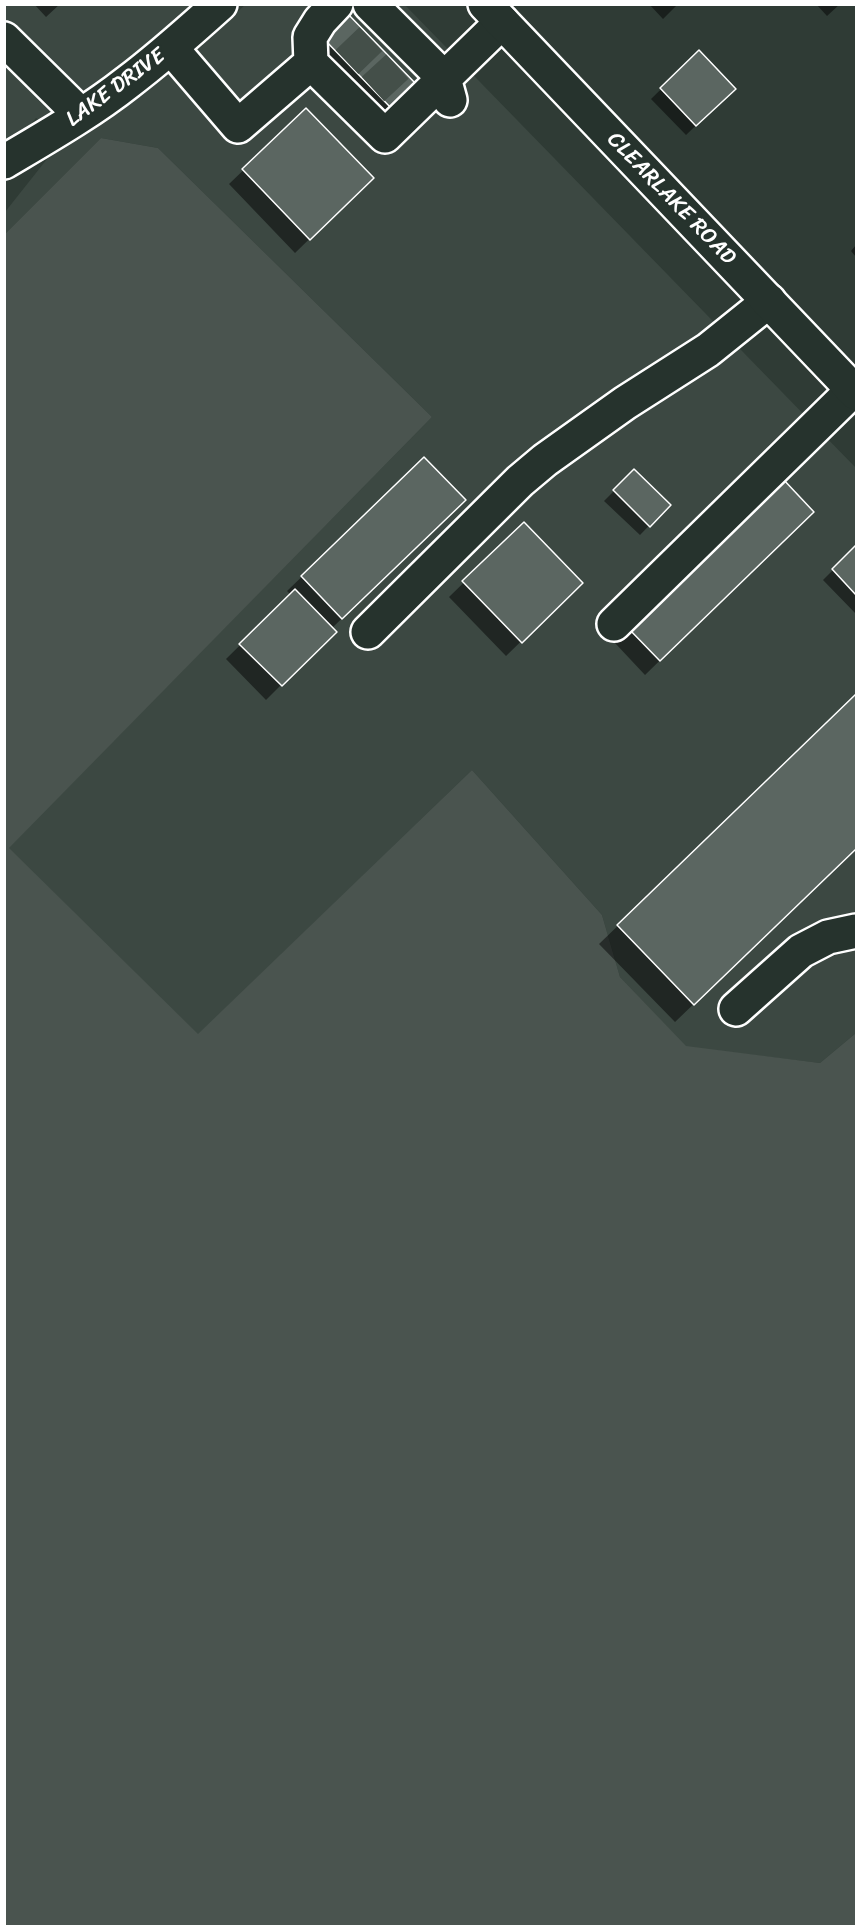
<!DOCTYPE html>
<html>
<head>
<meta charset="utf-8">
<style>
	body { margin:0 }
	#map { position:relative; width:861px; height:1931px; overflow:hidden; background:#2f3b35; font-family:Sriracha,sans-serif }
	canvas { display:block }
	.frame { position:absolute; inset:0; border:6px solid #fff; pointer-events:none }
</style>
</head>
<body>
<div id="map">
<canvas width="861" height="1931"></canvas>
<div class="frame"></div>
</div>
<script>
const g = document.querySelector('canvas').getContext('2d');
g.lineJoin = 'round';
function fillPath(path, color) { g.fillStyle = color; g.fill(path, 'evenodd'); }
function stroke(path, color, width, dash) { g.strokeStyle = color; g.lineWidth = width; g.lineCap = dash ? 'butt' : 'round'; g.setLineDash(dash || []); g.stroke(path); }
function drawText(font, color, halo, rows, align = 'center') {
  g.font = font + ' Sriracha,sans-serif'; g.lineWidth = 4.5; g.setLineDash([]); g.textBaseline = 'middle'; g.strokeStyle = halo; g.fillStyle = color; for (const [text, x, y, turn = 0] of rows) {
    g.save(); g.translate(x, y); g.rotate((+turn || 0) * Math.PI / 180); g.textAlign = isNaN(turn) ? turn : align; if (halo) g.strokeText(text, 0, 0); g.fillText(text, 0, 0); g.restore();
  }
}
const built = new Path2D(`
	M 4,5 L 193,5 L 116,70 L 39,120 L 36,118 L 28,128 L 5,142 Z
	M 245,5 L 405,5 L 856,468 L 856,1033 L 820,1063 L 686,1047 L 620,977 L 602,915 L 472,770 L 198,1035 L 8,848 L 432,417 L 158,148 L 101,138 L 5,234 L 5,212 L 51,154 L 137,98 L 183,61 Z`);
const green = new Path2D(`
	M 101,138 L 158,148 L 432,417 L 9,848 L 198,1034 L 472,770 L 602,915 L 620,977 L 686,1046 L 820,1063 L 856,1033 L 856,1926 L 5,1926 L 5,234 Z`);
const shadow = new Path2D(`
	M 34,4 L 60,4 L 46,17 Z
	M 649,4 L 678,4 L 663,19 Z
	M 816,4 L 840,4 L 827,16 Z
	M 345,13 L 415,85 L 381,117 L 312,45 Z
	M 699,52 L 734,89 L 686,135 L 651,99 Z
	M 306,110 L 372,178 L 295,253 L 229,184 Z
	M 856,245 L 856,257 L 851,251 Z
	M 424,459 L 450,514 L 331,629 L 334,632 L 266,700 L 226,659 L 291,595 L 287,591 Z
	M 634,471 L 669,505 L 640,535 L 604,501 Z
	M 782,480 L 812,512 L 645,675 L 615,643 Z
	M 524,524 L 581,583 L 506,656 L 449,597 Z
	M 856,547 L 856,614 L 823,580 Z
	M 856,696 L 856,848 L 675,1022 L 599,944 Z`);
const building = new Path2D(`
	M 345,11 L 417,85 L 392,109 L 320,35 Z
	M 699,50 L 736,89 L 696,126 L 660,88 Z
	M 306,108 L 374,178 L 310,240 L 242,169 Z
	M 424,457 L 466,500 L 342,619 L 301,576 Z
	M 634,469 L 671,505 L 650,527 L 613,490 Z
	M 782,478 L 814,512 L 660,661 L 628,628 Z
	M 524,522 L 583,583 L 522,643 L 462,581 Z
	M 856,545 L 856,595 L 832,569 Z
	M 295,589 L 337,632 L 282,686 L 239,644 Z
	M 856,694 L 856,849 L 694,1005 L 617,925 Z`);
const minorTunnel = new Path2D(`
	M 347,62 L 372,38
	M 373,89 L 398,66`);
const minor = new Path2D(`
	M 370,4 L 444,78 L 450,100
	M 4,39 L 80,114
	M 171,48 L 238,126 L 311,63 L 385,136 L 502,22
	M 311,63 L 310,37 L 320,21 L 336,4
	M 4,162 C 46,137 90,112 128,82 C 160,58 190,31 220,4
	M 614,624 L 853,390
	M 368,632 L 520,481 L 545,460 L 625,403 L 708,350 L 769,301
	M 736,1009 L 801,951 L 828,937 L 856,931`);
const major = new Path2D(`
	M 485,4 L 856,393`);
const streetNames = [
	["LAKE DRIVE",116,88,-36],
	["CLEARLAKE ROAD",671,199,46]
];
fillPath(built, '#3c4842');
fillPath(green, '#4a544f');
fillPath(shadow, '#0007');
fillPath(building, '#5b6661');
stroke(building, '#fff', 1.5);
stroke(minorTunnel, '#444f49', 33, [33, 16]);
stroke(minor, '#fff', 38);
stroke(major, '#fff', 38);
stroke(minor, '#26332d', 33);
stroke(major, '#26332d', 33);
drawText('22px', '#fff', '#26332d', streetNames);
</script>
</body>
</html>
